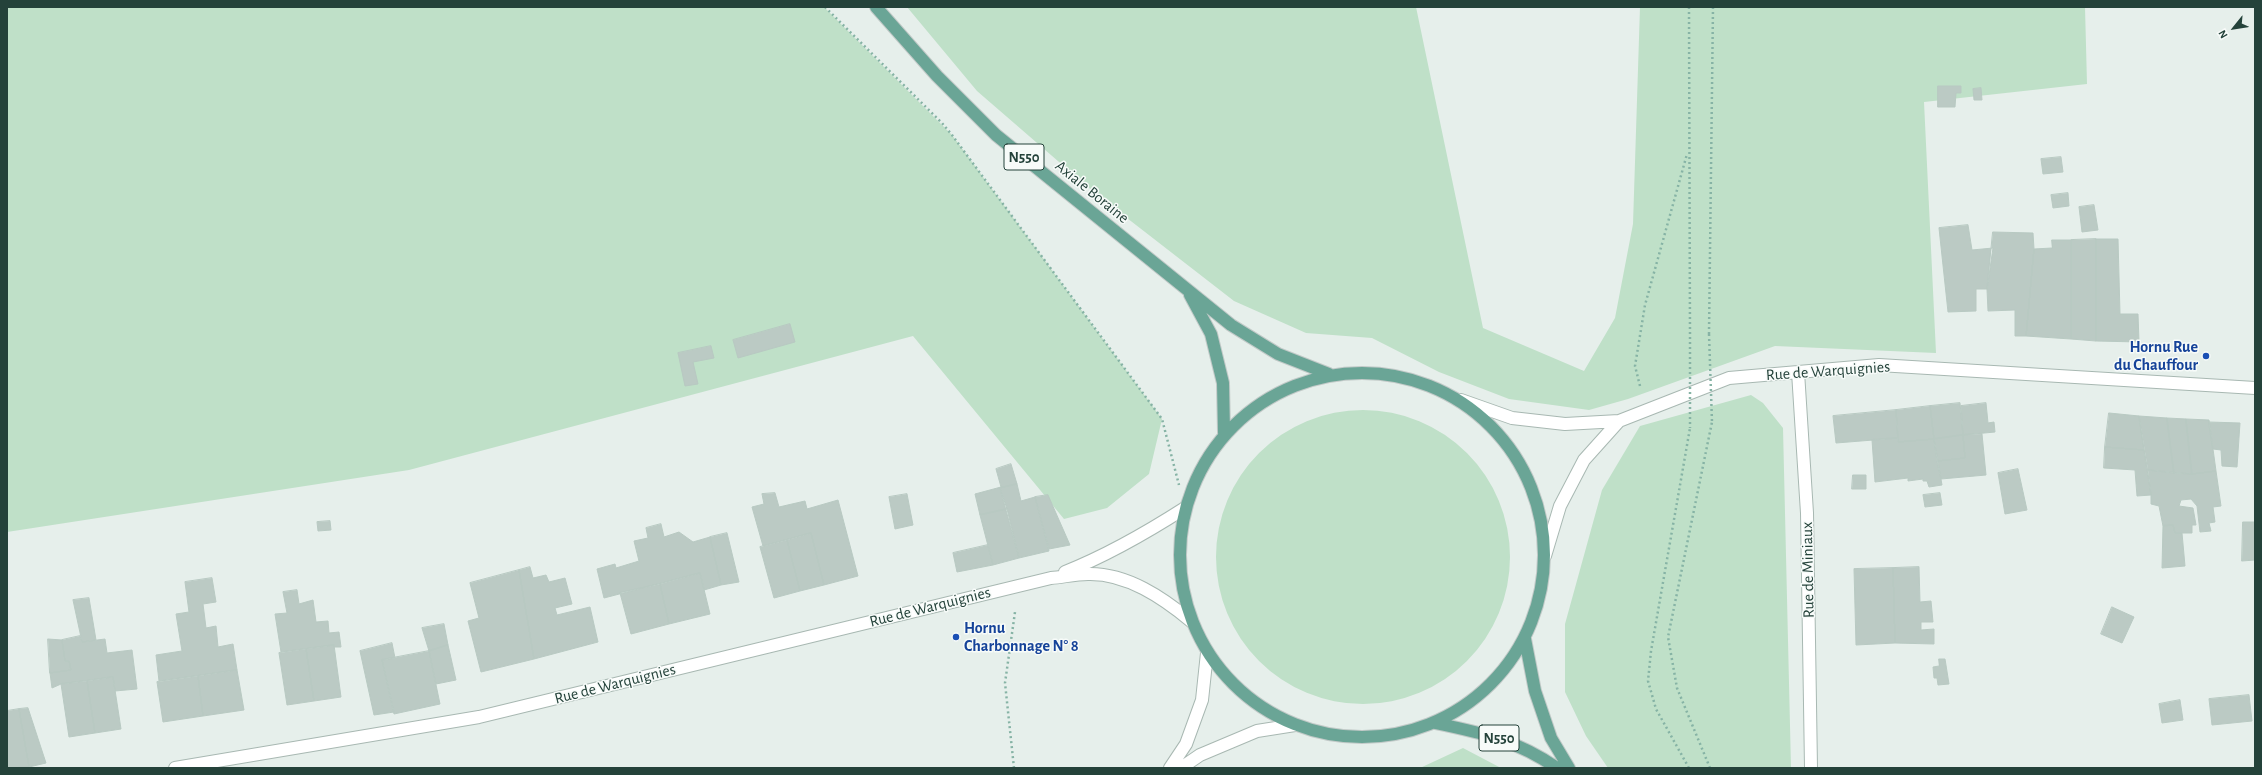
<!DOCTYPE html>
<html>
<head>
<meta charset="utf-8">
<style>
	body { margin:0 }
	#map { position:relative; width:2262px; height:775px; overflow:hidden; background:#e6efeb; font-family:"Alegreya Sans",sans-serif }
	canvas { display:block }
	.frame { position:absolute; inset:0; border:8px solid #24423a; pointer-events:none }
	.north { position:absolute; left:2214px; top:8px; width:40px; height:40px; -webkit-text-stroke:3px #f7fbf9; paint-order:stroke; rotate:240deg; font-size:11px; font-weight:700; line-height:16px; text-align:center; color:#24423a }
	.north::after { content:''; display:block; margin:auto; width:14px; height:18px; background:#24423a; clip-path:polygon(50% 0,100% 100%,50% 72%,0 100%) }
</style>
</head>
<body>
<div id="map">
<canvas width="2262" height="775"></canvas>
<div class="frame"></div>
<div class="north">N</div>
</div>
<script>
const g = document.querySelector('canvas').getContext('2d');
g.lineJoin = 'round';
function fillPath(path, color) { g.fillStyle = color; g.fill(path, 'evenodd'); }
function stroke(path, color, width, dash) { g.strokeStyle = color; g.lineWidth = width; g.lineCap = dash ? 'butt' : 'round'; g.setLineDash(dash || []); g.stroke(path); }
function drawText(font, color, halo, rows, align = 'center') {
  g.font = font + ' "Alegreya Sans",sans-serif'; g.lineWidth = 3; g.setLineDash([]); g.textBaseline = 'middle'; g.strokeStyle = halo; g.fillStyle = color; for (const [text, x, y, turn = 0] of rows) {
    g.save(); g.translate(x, y); g.rotate((+turn || 0) * Math.PI / 180); g.textAlign = isNaN(turn) ? turn : align; if (halo) g.strokeText(text, 0, 0); g.fillText(text, 0, 0); g.restore();
  }
}
const green = new Path2D(`
	M 7,7 L 824,7 L 952,135 L 1162,419 L 1149,474 L 1107,508 L 1064,519 L 913,336 L 409,470 L 7,532 Z
	M 907,7 L 1416,7 L 1483,328 L 1584,371 L 1615,318 L 1633,224 L 1640,7 L 2085,7 L 2087,84 L 1924,102 L 1936,353 L 1775,346 L 1628,399 L 1589,410 L 1509,399 L 1439,372 L 1372,338 L 1306,333 L 1234,301 L 1096,194 L 977,91 Z
	M 1751,395 L 1763,403 L 1783,428 L 1791,768 L 1608,768 L 1586,736 L 1565,692 L 1565,624 L 1602,490 L 1640,426 Z
	M1216 557a147 147 0 1 1 294 0a147 147 0 1 1-294 0Z
	M 1463,748 L 1501,768 L 1420,768 Z`);
const building = new Path2D(`
	M 1938,86 L 1961,86 L 1961,93 L 1956,93 L 1955,107 L 1938,107 Z
	M 1981,88 L 1982,100 L 1974,100 L 1973,89 Z
	M 2061,157 L 2063,172 L 2043,174 L 2041,159 Z
	M 2068,193 L 2069,206 L 2053,208 L 2051,195 Z
	M 2094,205 L 2098,230 L 2082,232 L 2079,207 Z
	M 1968,225 L 1972,250 L 1993,248 L 1987,289 L 1976,289 L 1976,311 L 1948,312 L 1939,228 Z
	M 1993,232 L 2033,233 L 2034,249 L 2026,336 L 2015,336 L 2015,310 L 1988,311 L 1987,289 Z
	M 2096,239 L 2096,341 L 2071,339 L 2071,240 Z
	M 2096,239 L 2118,239 L 2120,314 L 2138,314 L 2139,342 L 2096,341 Z
	M 2052,240 L 2071,240 L 2071,339 L 2026,336 L 2034,249 L 2052,248 Z
	M 790,324 L 795,342 L 738,358 L 733,340 Z
	M 711,346 L 714,358 L 693,362 L 698,384 L 685,386 L 678,353 Z
	M 1960,403 L 1963,435 L 1934,439 L 1930,406 Z
	M 1986,403 L 1988,423 L 1994,422 L 1995,432 L 1963,435 L 1961,406 Z
	M 1930,406 L 1934,439 L 1898,442 L 1896,410 Z
	M 1896,410 L 1898,438 L 1836,443 L 1833,416 Z
	M 2109,413 L 2139,416 L 2144,450 L 2105,447 Z
	M 2139,416 L 2167,418 L 2174,473 L 2148,470 Z
	M 2167,418 L 2186,419 L 2192,474 L 2174,473 Z
	M 2186,419 L 2209,420 L 2216,471 L 2192,474 Z
	M 2209,422 L 2240,423 L 2237,467 L 2222,466 L 2221,450 L 2213,449 Z
	M 1982,434 L 1986,475 L 1941,479 L 1937,461 L 1965,458 L 1963,435 Z
	M 1963,435 L 1965,458 L 1937,461 L 1934,439 Z
	M 1898,438 L 1898,442 L 1934,439 L 1942,485 L 1929,487 L 1927,481 L 1923,481 L 1923,479 L 1908,481 L 1908,478 L 1875,482 L 1872,440 Z
	M 2105,447 L 2144,450 L 2151,495 L 2137,496 L 2135,470 L 2104,468 Z
	M 1011,464 L 1017,484 L 1000,488 L 1007,509 L 980,515 L 975,494 L 1001,487 L 996,469 Z
	M 2018,469 L 2027,510 L 2005,514 L 1998,473 Z
	M 2148,470 L 2192,474 L 2216,471 L 2221,506 L 2213,507 L 2215,522 L 2209,523 L 2211,531 L 2200,532 L 2197,506 L 2191,499 L 2181,500 L 2179,506 L 2193,508 L 2196,525 L 2192,525 L 2192,533 L 2175,533 L 2173,525 L 2163,526 L 2159,506 L 2151,504 L 2151,495 Z
	M 1853,475 L 1866,475 L 1866,489 L 1852,489 Z
	M 1017,484 L 1021,501 L 1035,497 L 1049,551 L 1019,558 L 1000,488 Z
	M 775,493 L 779,507 L 805,501 L 807,509 L 838,500 L 858,576 L 824,585 L 811,533 L 763,546 L 752,507 L 764,504 L 762,494 Z
	M 1940,493 L 1942,505 L 1925,507 L 1923,495 Z
	M 907,494 L 913,525 L 895,529 L 889,497 Z
	M 1048,495 L 1070,545 L 1049,549 L 1035,497 Z
	M 1007,509 L 1019,558 L 993,565 L 980,515 Z
	M 330,521 L 331,530 L 318,531 L 317,522 Z
	M 2243,522 L 2255,522 L 2255,560 L 2242,561 Z
	M 661,524 L 664,537 L 679,532 L 693,542 L 710,537 L 721,585 L 704,590 L 700,573 L 604,598 L 597,569 L 615,564 L 616,568 L 639,561 L 634,541 L 648,538 L 646,528 Z
	M 2173,525 L 2175,533 L 2182,533 L 2185,566 L 2162,568 L 2163,526 Z
	M 727,533 L 739,582 L 721,585 L 710,537 Z
	M 811,533 L 824,585 L 800,591 L 787,540 Z
	M 787,540 L 800,591 L 774,598 L 760,547 Z
	M 988,545 L 993,565 L 957,572 L 953,553 Z
	M 530,567 L 533,578 L 546,575 L 549,582 L 565,578 L 572,604 L 555,608 L 557,615 L 590,607 L 598,642 L 534,659 L 519,570 Z
	M 1919,567 L 1920,602 L 1931,601 L 1933,622 L 1921,622 L 1921,630 L 1934,629 L 1934,644 L 1895,643 L 1893,568 Z
	M 1893,568 L 1895,643 L 1856,645 L 1854,569 Z
	M 519,570 L 534,659 L 481,672 L 468,621 L 479,618 L 470,583 Z
	M 700,573 L 710,614 L 669,624 L 660,584 Z
	M 212,578 L 216,602 L 203,604 L 206,628 L 216,626 L 218,647 L 233,644 L 237,670 L 159,681 L 156,655 L 182,651 L 176,614 L 189,612 L 185,582 Z
	M 660,584 L 669,624 L 631,634 L 620,593 Z
	M 297,590 L 299,604 L 313,600 L 316,622 L 328,621 L 329,633 L 339,632 L 341,647 L 334,647 L 334,645 L 281,652 L 275,614 L 287,613 L 283,592 Z
	M 89,598 L 96,640 L 82,642 L 73,600 Z
	M 2112,607 L 2134,617 L 2122,643 L 2101,634 Z
	M 444,624 L 448,645 L 429,651 L 422,628 Z
	M 80,636 L 82,642 L 105,639 L 107,653 L 132,650 L 137,689 L 115,691 L 113,677 L 61,684 L 52,688 L 50,673 L 71,670 L 69,661 L 65,661 L 62,640 Z
	M 48,639 L 62,640 L 65,661 L 69,661 L 71,670 L 50,673 Z
	M 392,643 L 395,658 L 382,660 L 394,712 L 374,715 L 360,651 Z
	M 334,645 L 341,697 L 314,701 L 306,649 Z
	M 448,645 L 456,680 L 436,684 L 429,651 Z
	M 306,649 L 314,701 L 287,705 L 279,653 Z
	M 429,651 L 440,704 L 394,714 L 382,660 Z
	M 1939,659 L 1945,659 L 1949,684 L 1938,685 L 1937,678 L 1934,678 L 1933,667 L 1939,666 Z
	M 237,670 L 244,710 L 203,716 L 198,676 Z
	M 198,676 L 203,716 L 163,722 L 157,682 Z
	M 113,677 L 121,729 L 95,733 L 87,681 Z
	M 87,681 L 95,733 L 69,737 L 61,684 Z
	M 2249,695 L 2252,721 L 2212,725 L 2209,699 Z
	M 2180,700 L 2183,720 L 2162,723 L 2159,704 Z
	M 28,708 L 46,763 L 29,767 L 19,709 Z
	M 19,709 L 29,767 L 7,768 L 7,711 Z`);
const path = new Path2D(`
	M 825,7 L 942,123 L 952,135 L 1162,419 L 1179,485
	M 1689,7 L 1690,337
	M 1709,334 L 1713,7
	M 1640,386 L 1635,366 L 1645,305 L 1687,154
	M 1014,768 L 1005,683 L 1015,612
	M 1689,768 L 1656,709 L 1648,681 L 1651,651 L 1690,428
	M 1710,768 L 1677,688 L 1668,637 L 1712,422`);
const minor = new Path2D(`
	M 1798,372 L 1807,513 L 1811,768
	M 1461,400 L 1512,418 L 1565,424 L 1619,421 L 1729,378 L 1879,365 L 2255,388
	M 1545,556 L 1560,506 L 1584,460 L 1619,421
	M 1065,572 C 1108,555 1146,533 1185,508
	M 175,768 L 479,717 L 1051,578 C 1063,577 1076,574 1088,574 C 1127,573 1163,598 1191,621
	M 1170,768 L 1186,744 L 1202,700 L 1207,653
	M 1181,768 L 1200,755 L 1257,731 L 1295,725`);
const major = new Path2D(`
	M 876,7 L 937,76 L 996,135 L 1231,325 L 1278,354 L 1329,374
	M 1190,295 L 1211,334 L 1223,383 L 1224,433
	M1180 555a182 182 0 1 1 364 0a182 182 0 1 1-364 0Z
	M 1525,639 L 1535,691 L 1551,738 L 1569,768
	M 1435,723 C 1483,733 1516,740 1557,768`);
const pathBridge = new Path2D(`
	M 1709,334 L 1712,422
	M 1690,337 L 1690,428`);
const markers = [
	[2206,356,4,"#1a4fb4"],
	[956,637,4,"#1a4fb4"]
];
const shields = [
	[1024,157,40],
	[1499,738,40]
];
const shieldNames = [
	["N550",1024,157],
	["N550",1499,738]
];
const streetNames = [
	["Axiale Boraine",1092,192,39],
	["Rue de Warquignies",1828,371,-4],
	["Rue de Miniaux",1808,570,-91],
	["Rue de Warquignies",930,607,-14],
	["Rue de Warquignies",615,684,-14]
];
const transitNames = [
	["Hornu Rue",2198,347],
	["du Chauffour",2198,365],
	["Hornu",964,628,"left"],
	["Charbonnage N° 8",964,646,"left"]
];
fillPath(green, '#bfe0c8');
fillPath(building, '#bbcac4');
stroke(building, '#b8c9c2', 1);
stroke(minor, '#a8b8b2', 14);
stroke(major, '#c2cac8', 14);
stroke(path, '#86b3a5', 2.5, [2, 3]);
stroke(minor, '#fff', 12);
stroke(major, '#6aa596', 12);
stroke(pathBridge, '#86b3a5', 2.5, [2, 3]);
for (const [x, y, r, color] of markers) { const dot = new Path2D(); dot.arc(x, y, r, 0, 2 * Math.PI); g.fillStyle = color; g.fill(dot); stroke(dot, '#f7fbf9', 1.5); }
for (const [x, y, w] of shields) { const box = new Path2D(); box.roundRect(x - w / 2, y - 13, w, 26, 3); g.fillStyle = '#f7fbf9'; g.fill(box); stroke(box, '#24423a', 1); }
drawText('bold 15px', '#24423a', null, shieldNames);
drawText('16px', '#24423a', '#f7fbf9', streetNames);
drawText('bold 16px', '#164399', '#f7fbf9', transitNames, 'right');
</script>
</body>
</html>
